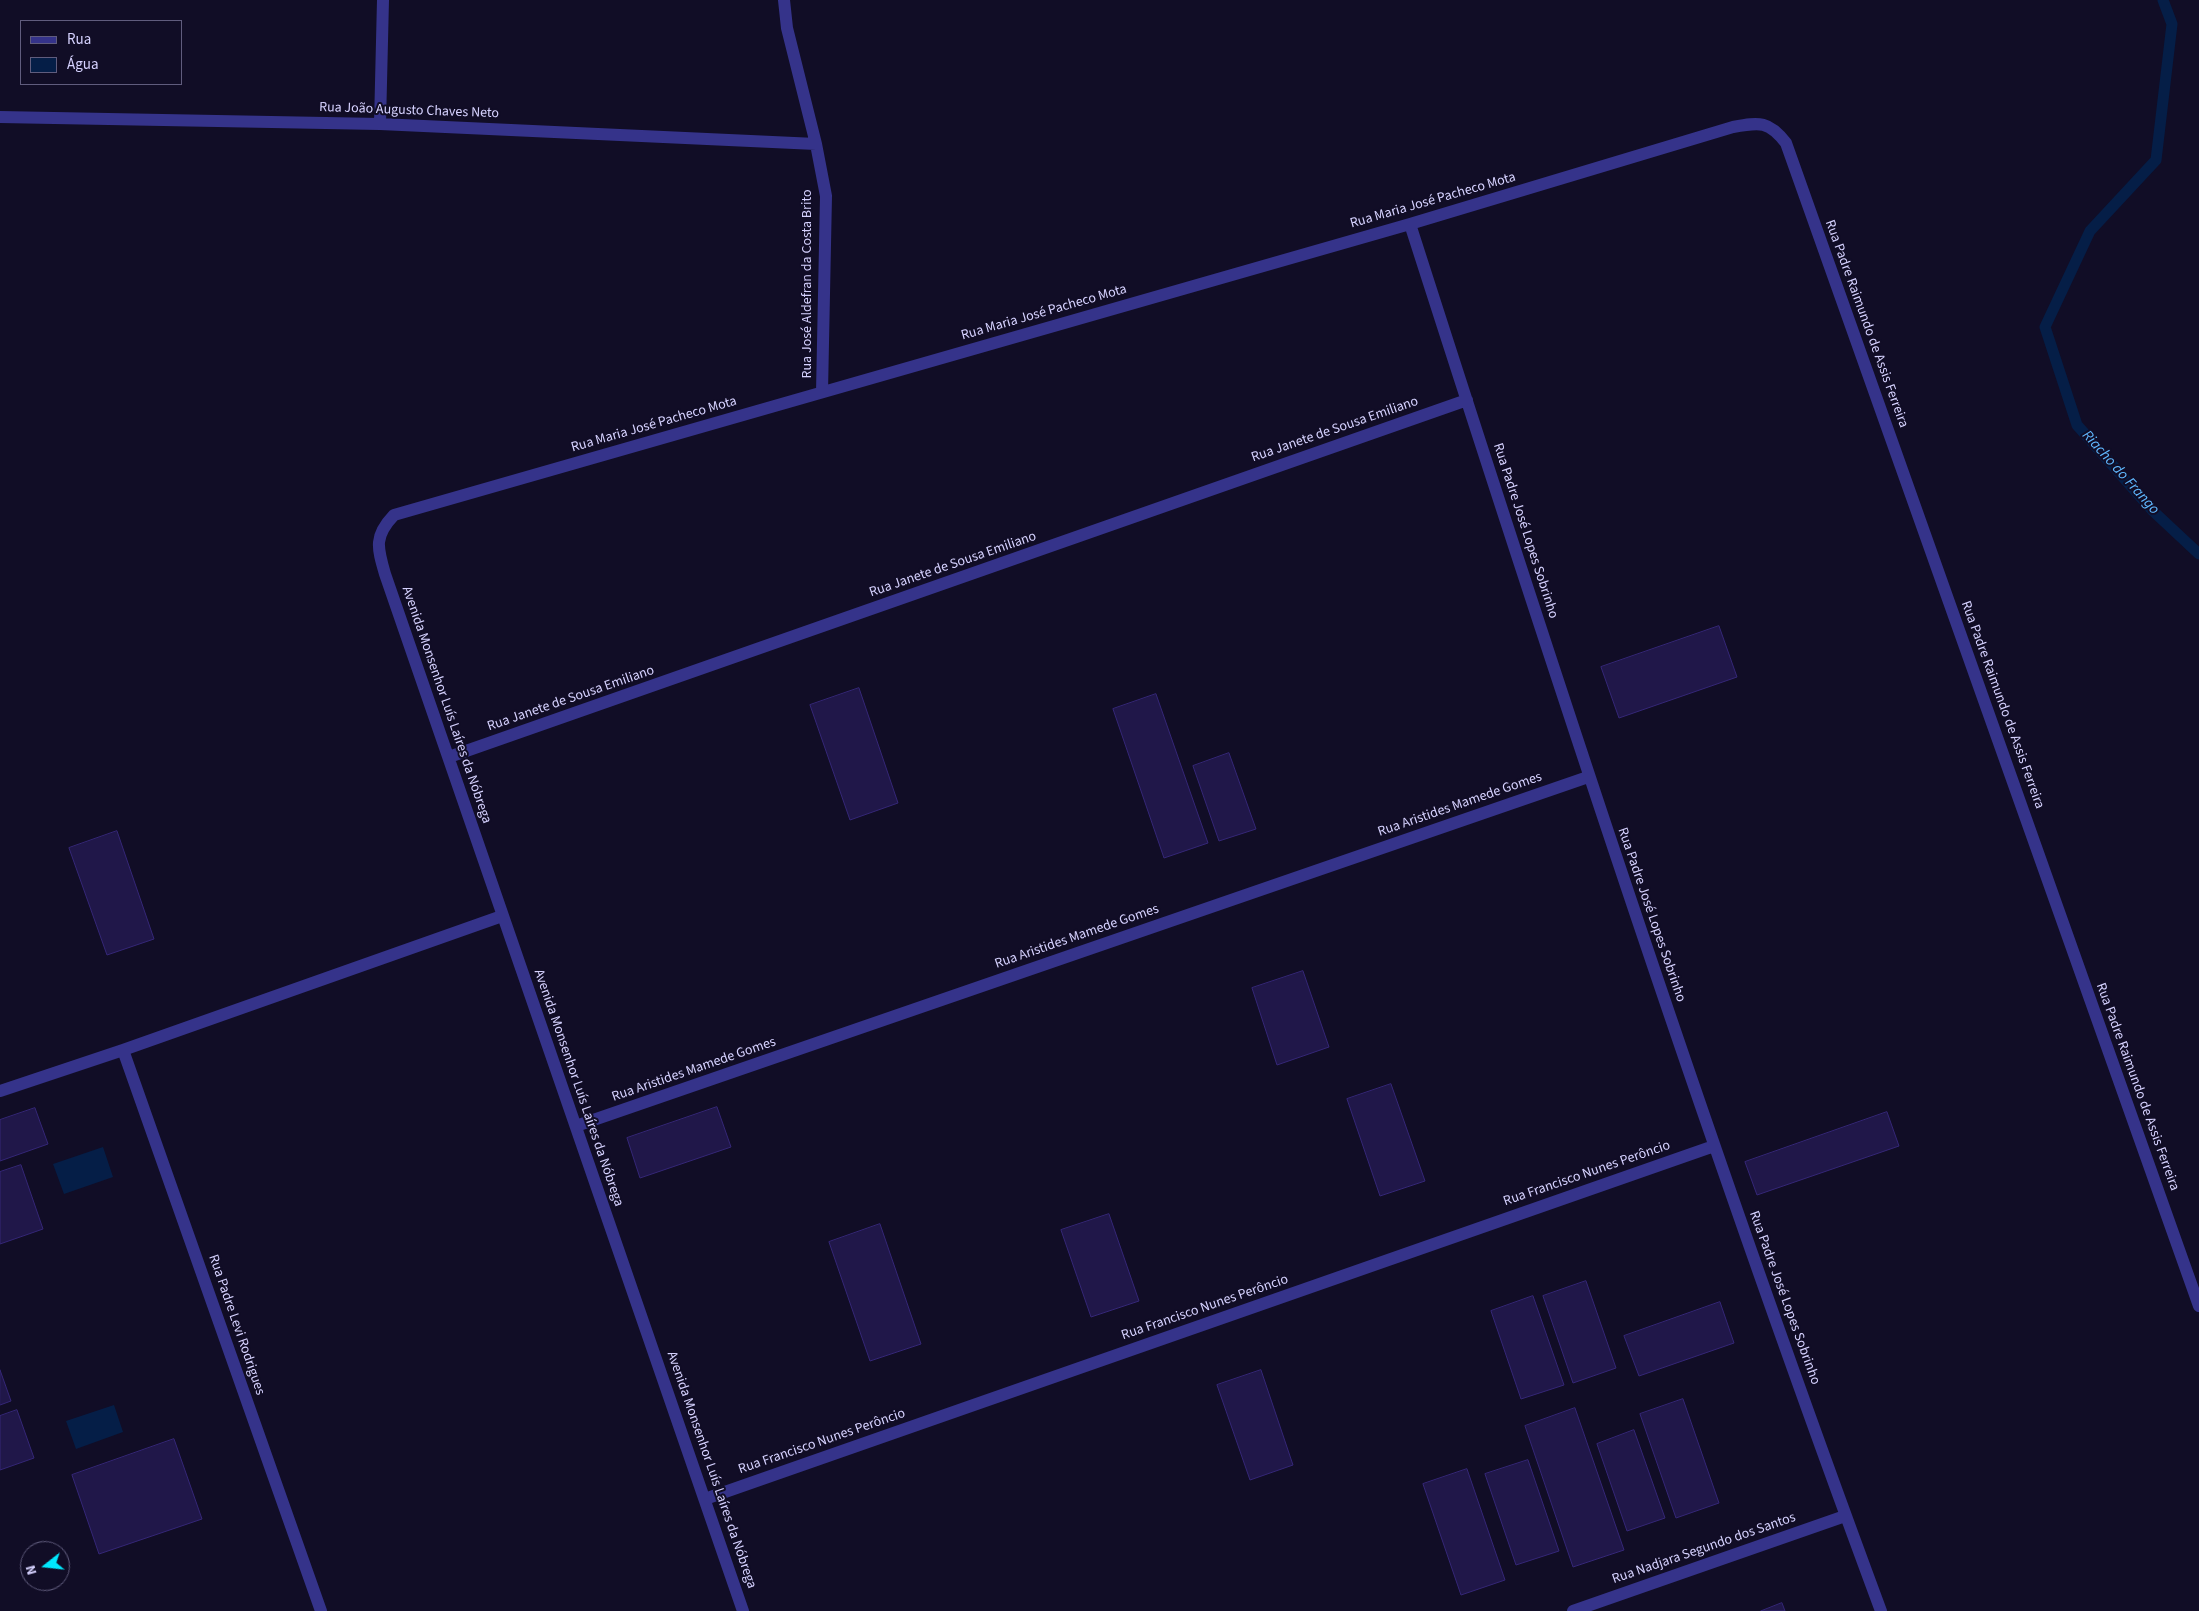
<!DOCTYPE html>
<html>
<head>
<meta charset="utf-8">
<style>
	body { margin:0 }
	#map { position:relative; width:2199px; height:1611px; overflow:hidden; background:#110d26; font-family:"Source Sans 3",sans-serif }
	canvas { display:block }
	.legend { position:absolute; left:20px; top:20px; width:162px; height:65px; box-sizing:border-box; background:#110d26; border:1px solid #605c7d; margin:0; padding:6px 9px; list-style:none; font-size:15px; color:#d6d2ff }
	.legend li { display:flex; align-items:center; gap:10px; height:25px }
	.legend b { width:25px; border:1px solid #605c7d }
	.north { position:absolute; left:20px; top:1541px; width:50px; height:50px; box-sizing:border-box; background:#110d26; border:1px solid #605c7d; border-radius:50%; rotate:254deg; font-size:14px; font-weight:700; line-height:20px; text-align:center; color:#d6d2ff }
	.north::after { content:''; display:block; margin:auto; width:18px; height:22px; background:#00e8fd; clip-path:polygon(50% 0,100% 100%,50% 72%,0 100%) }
</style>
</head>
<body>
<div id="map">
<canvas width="2199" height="1611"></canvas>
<ul class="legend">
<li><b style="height:6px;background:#35338a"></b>Rua</li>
<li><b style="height:14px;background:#051e47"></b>Água</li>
</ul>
<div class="north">N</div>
</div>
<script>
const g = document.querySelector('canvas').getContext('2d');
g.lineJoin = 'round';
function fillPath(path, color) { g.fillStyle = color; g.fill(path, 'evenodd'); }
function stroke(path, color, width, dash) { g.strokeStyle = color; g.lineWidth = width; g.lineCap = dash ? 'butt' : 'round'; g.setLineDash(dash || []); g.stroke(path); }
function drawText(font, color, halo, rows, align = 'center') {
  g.font = font + ' "Source Sans 3",sans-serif'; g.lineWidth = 4; g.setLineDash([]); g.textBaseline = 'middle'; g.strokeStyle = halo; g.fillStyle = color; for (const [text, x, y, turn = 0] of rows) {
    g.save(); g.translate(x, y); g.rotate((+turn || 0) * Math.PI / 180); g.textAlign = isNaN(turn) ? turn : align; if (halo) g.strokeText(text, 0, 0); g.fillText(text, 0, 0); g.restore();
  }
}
const water = new Path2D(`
	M 103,1147 L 113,1177 L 64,1194 L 53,1164 Z
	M 114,1405 L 123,1432 L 76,1449 L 66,1421 Z`);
const stream = new Path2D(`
	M 2163,0 L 2172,24 L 2156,160 L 2090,231 L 2045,327 L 2077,425 L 2153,511 L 2199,554`);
const building = new Path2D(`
	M 1719,626 L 1737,677 L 1619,718 L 1601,667 Z
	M 859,688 L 898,803 L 850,820 L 810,705 Z
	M 1156,694 L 1208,843 L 1164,858 L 1113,709 Z
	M 1229,753 L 1256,829 L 1219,841 L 1193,766 Z
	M 117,831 L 154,939 L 107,955 L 69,848 Z
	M 1303,971 L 1329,1047 L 1277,1065 L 1252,988 Z
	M 1391,1084 L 1425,1181 L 1380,1196 L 1347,1099 Z
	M 717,1107 L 731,1147 L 640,1178 L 627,1138 Z
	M 35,1108 L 48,1144 L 0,1161 L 0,1120 Z
	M 1887,1112 L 1899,1146 L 1757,1195 L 1745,1162 Z
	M 21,1165 L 43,1229 L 0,1244 L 0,1172 Z
	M 1109,1214 L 1139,1301 L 1091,1317 L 1061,1230 Z
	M 880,1224 L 921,1344 L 870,1361 L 829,1242 Z
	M 1586,1281 L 1616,1368 L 1573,1383 L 1543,1296 Z
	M 1533,1296 L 1564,1385 L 1521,1399 L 1491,1311 Z
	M 1720,1302 L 1734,1343 L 1639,1376 L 1624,1336 Z
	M 0,1370 L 11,1401 L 0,1405 Z
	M 1261,1370 L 1293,1465 L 1250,1480 L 1217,1385 Z
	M 1683,1399 L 1719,1503 L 1676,1518 L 1640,1414 Z
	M 1575,1408 L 1624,1550 L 1573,1567 L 1525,1426 Z
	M 17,1410 L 34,1458 L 0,1470 L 0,1416 Z
	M 1634,1430 L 1665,1518 L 1627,1531 L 1597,1444 Z
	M 174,1439 L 202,1519 L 99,1554 L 72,1475 Z
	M 1528,1460 L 1559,1551 L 1516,1565 L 1485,1474 Z
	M 1467,1469 L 1505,1580 L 1461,1595 L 1423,1484 Z
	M 1782,1603 L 1785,1611 L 1761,1611 Z`);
const minor = new Path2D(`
	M 784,0 L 787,28 L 816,144 L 826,196 L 822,392
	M 0,117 L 380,124 L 816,144
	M 380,124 L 383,0
	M 1410,224 C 1559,689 1711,1153 1881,1611
	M 449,757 L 1467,400
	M 123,1050 L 321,1611
	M 0,1091 L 123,1050 L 502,916
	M 576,1126 L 1588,777
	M 705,1499 L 1714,1146
	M 743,1611 L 385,574 C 377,547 374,536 394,515 L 1410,224 L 1733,127 C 1760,122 1769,121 1786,143 L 2199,1306
	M 1573,1611 L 1845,1516`);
const streetNames = [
	["Rua João Augusto Chaves Neto",409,111,2],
	["Rua Maria José Pacheco Mota",1433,201,-16],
	["Rua José Aldefran da Costa Brito",808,284,-90],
	["Rua Maria José Pacheco Mota",1044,313,-16],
	["Rua Padre Raimundo de Assis Ferreira",1866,324,70],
	["Rua Maria José Pacheco Mota",654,425,-16],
	["Rua Janete de Sousa Emiliano",1335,430,-19],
	["Rua Padre José Lopes Sobrinho",1525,531,72],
	["Rua Janete de Sousa Emiliano",953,565,-19],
	["Rua Janete de Sousa Emiliano",571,699,-19],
	["Avenida Monsenhor Luís Laíres da Nóbrega",446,705,71],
	["Rua Padre Raimundo de Assis Ferreira",2002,705,70],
	["Rua Aristides Mamede Gomes",1460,805,-19],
	["Rua Padre José Lopes Sobrinho",1651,915,71],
	["Rua Aristides Mamede Gomes",1077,937,-19],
	["Rua Aristides Mamede Gomes",694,1070,-19],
	["Rua Padre Raimundo de Assis Ferreira",2137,1087,70],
	["Avenida Monsenhor Luís Laíres da Nóbrega",578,1088,71],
	["Rua Francisco Nunes Perôncio",1587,1174,-19],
	["Rua Padre José Lopes Sobrinho",1784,1298,70],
	["Rua Francisco Nunes Perôncio",1205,1308,-19],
	["Rua Padre Levi Rodrigues",236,1325,71],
	["Rua Francisco Nunes Perôncio",822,1442,-19],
	["Avenida Monsenhor Luís Laíres da Nóbrega",711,1470,71],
	["Rua Nadjara Segundo dos Santos",1704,1549,-19]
];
const waterNames = [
	["Riacho do Frango",2120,473,48]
];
fillPath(water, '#051e47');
stroke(stream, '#051e47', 11);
fillPath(building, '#201749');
stroke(building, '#352777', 1);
stroke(minor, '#35338a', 12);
drawText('14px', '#d6d2ff', '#110d26', streetNames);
drawText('italic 15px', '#60b8ff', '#110d26', waterNames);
</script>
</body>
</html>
